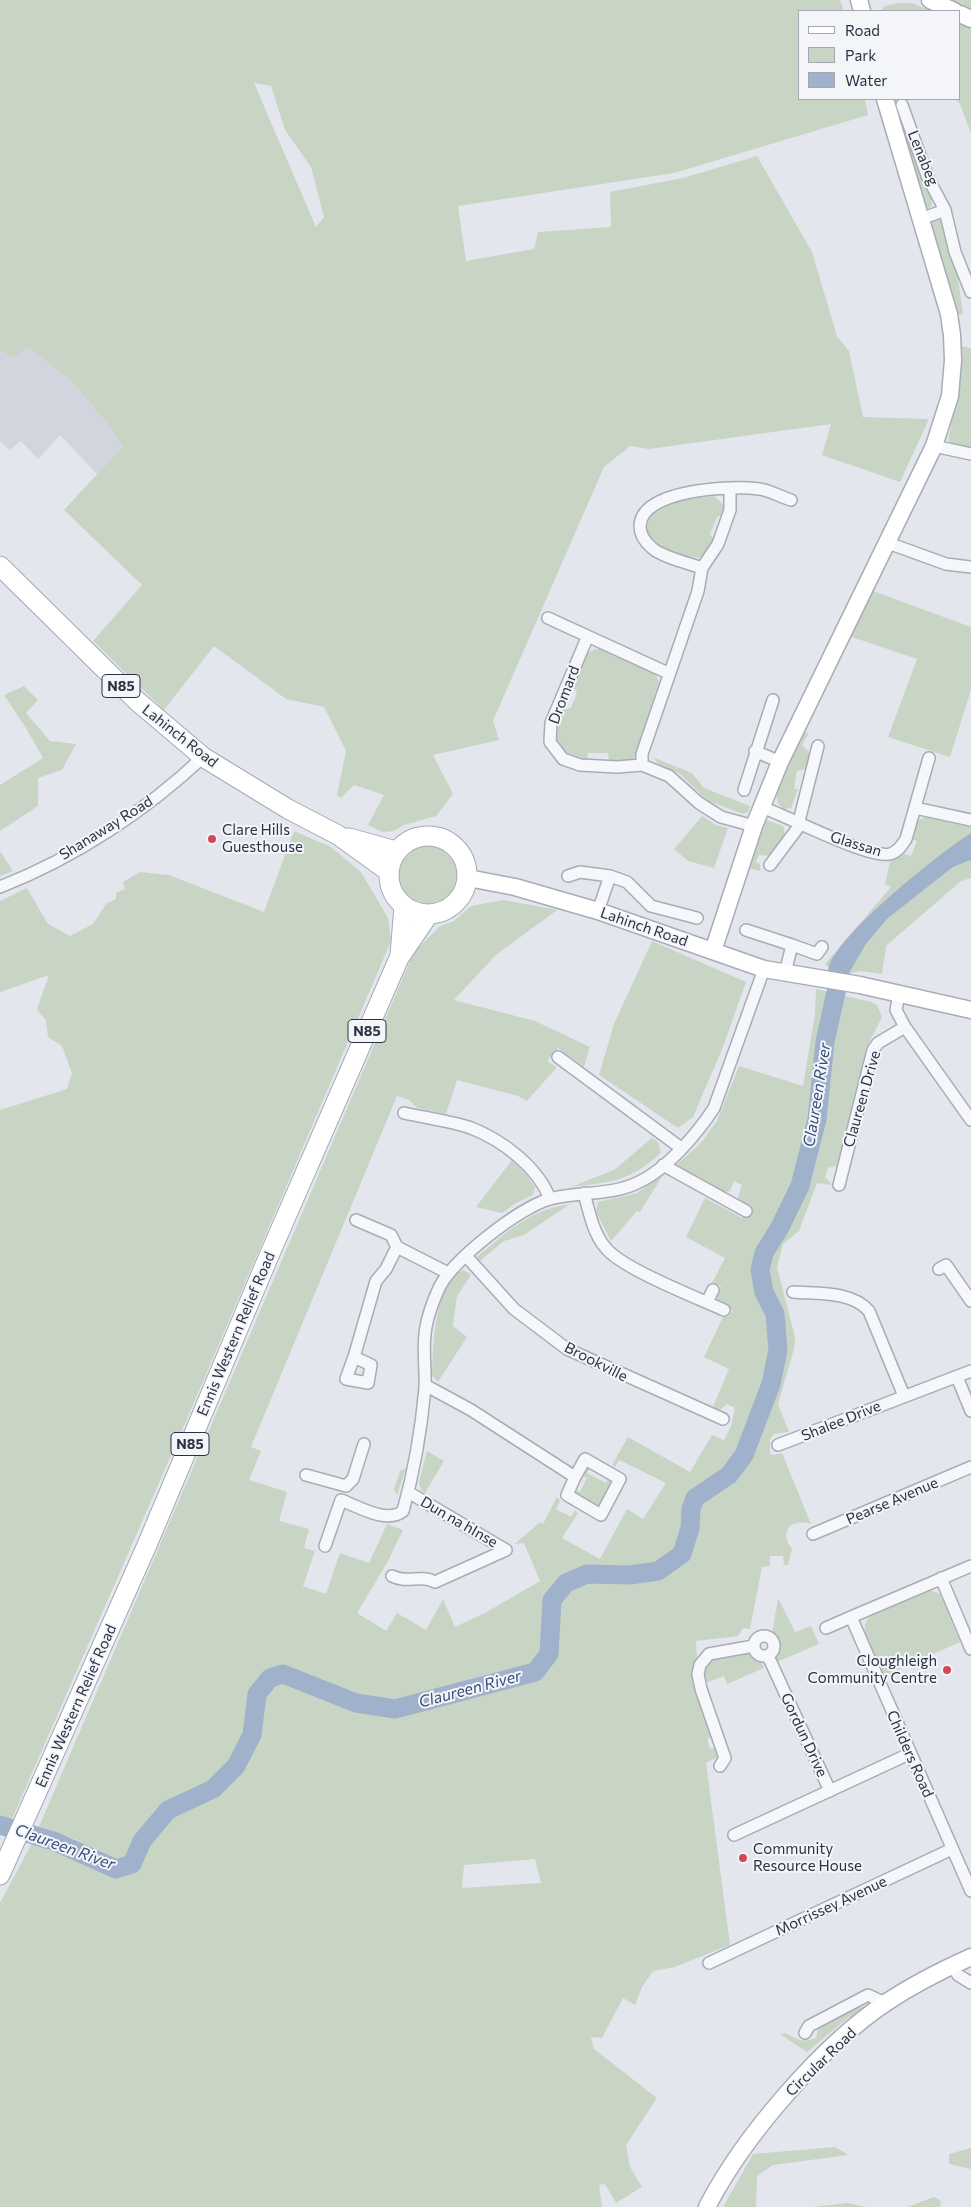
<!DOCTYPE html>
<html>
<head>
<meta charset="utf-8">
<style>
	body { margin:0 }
	#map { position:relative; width:971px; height:2207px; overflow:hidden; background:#e3e6ec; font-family:Commissioner,sans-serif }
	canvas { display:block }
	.legend { position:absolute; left:798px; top:10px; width:162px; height:90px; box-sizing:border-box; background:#f3f5f9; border:1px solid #a3a7b1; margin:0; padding:6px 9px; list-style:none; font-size:15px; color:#2b3244 }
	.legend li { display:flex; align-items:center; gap:10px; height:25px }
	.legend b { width:25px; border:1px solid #a3a7b1 }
</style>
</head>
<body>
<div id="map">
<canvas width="971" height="2207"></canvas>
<ul class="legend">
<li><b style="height:6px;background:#fff"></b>Road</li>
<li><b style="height:14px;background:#c8d5c5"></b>Park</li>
<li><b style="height:14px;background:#9fb1cb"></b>Water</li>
</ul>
</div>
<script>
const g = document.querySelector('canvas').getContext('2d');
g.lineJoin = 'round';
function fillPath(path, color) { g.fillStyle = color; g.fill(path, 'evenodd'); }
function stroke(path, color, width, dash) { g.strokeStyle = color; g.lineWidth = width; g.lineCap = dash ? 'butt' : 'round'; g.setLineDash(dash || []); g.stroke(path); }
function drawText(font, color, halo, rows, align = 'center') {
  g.font = font + ' Commissioner,sans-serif'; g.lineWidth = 4; g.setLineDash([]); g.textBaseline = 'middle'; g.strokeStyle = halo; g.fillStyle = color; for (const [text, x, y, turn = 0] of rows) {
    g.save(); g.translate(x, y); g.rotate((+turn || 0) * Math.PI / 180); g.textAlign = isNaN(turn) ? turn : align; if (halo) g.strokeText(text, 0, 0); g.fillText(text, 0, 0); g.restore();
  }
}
const built = new Path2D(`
	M 27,347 L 67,377 L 98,412 L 123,446 L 97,474 L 60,435 L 38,459 L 21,441 L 9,450 L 0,441 L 0,351 L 14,358 Z`);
const green = new Path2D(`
	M 0,0 L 840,0 L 844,11 L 800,11 L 800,99 L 865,99 L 868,115 L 674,173 L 458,206 L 466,261 L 534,249 L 538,232 L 611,227 L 610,192 L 683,178 L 757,156 L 812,252 L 837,336 L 849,351 L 863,417 L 929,419 L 900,482 L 822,455 L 831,424 L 649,449 L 630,446 L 604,467 L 493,721 L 499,740 L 433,755 L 453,794 L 436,816 L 404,825 L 394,831 L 382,832 L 368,825 L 384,795 L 354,785 L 341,798 L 337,795 L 346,751 L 324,707 L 286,699 L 214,646 L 164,710 L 93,641 L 142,585 L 64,510 L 123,446 L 98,412 L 67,377 L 27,347 L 14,358 L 0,351 ZM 254,83 L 271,86 L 285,130 L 311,167 L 324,217 L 316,227 Z
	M 947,0 L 971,0 L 971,10 Z
	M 898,3 L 912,3 L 932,11 L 880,11 L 885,6 Z
	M 960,23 L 971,27 L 971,133 L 960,104 L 956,99 L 960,99 Z
	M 892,99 L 896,99 L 924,179 L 934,198 L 931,199 L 932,206 L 928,208 L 924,207 Z
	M 934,219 L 940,219 L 944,223 L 946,239 L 956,265 L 963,314 L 956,315 L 932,228 L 932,222 Z
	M 960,346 L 971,348 L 971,450 L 954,447 L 948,440 L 958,392 Z
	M 714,496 L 726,507 L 724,514 L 717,517 L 710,534 L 715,541 L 703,557 C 692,560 658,549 650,540 C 635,524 656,505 671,501 C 685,498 700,498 714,496 Z
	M 873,591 L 971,627 L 971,690 L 950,757 L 888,737 L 917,659 L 849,636 Z
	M 595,649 L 603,649 L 655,673 L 659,682 L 634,760 L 609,760 L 608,753 L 588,753 L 587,760 C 554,752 549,740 563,710 L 571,708 L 577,693 L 572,685 L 587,654 Z
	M 24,686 L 38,700 L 26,713 L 50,741 L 76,744 L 62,770 L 38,778 L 38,806 L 0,831 L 0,785 L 43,758 L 26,728 L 4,695 Z
	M 803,731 L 809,733 L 802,745 L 810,753 L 805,769 L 797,771 L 794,789 L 798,789 L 791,808 L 784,809 L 778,804 L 776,791 Z
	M 652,757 L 692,773 L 704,788 L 750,806 L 748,812 L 743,814 L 708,801 L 680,774 L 659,764 Z
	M 702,816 L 716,825 L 728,828 L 714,868 L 688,861 L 674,849 Z
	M 927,816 L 965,823 L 971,827 L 971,833 L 836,951 L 828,967 L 825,964 L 891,887 L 885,884 L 890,862 L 905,854 L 911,856 L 917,841 L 911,839 L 916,822 Z
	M 766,820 L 783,826 C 788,839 779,846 771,856 L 759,855 L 756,862 L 760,864 L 760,871 L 748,868 L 762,824 Z
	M 294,831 L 331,847 L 361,872 L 388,918 L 391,941 L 187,1419 L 11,1821 L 0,1817 L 0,1110 L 67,1089 L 72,1073 L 62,1046 L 48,1037 L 46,1021 L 37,1009 L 49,975 L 0,992 L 0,901 L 27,888 L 48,924 L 70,936 L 93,924 L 106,904 L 116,899 L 116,893 L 125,889 L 123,882 L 140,872 L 169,875 L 264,912 Z
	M394 873a35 35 0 1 1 70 0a35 35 0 1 1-70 0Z
	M 0,851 L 13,871 L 0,876 Z
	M 971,860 L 971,878 L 961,881 L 886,946 L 882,974 L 860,971 L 848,974 L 866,944 L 887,919 L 953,867 Z
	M 504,900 L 557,910 L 496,955 L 454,1000 L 535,1021 L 590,1047 L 584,1067 L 558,1048 L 547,1061 L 557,1067 L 527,1101 L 518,1096 L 457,1080 L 446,1114 L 417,1108 L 409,1100 L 397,1096 L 251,1447 L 261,1451 L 249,1480 L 287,1492 L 279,1521 L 309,1529 L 304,1548 L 315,1551 L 303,1586 L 326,1594 L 340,1553 L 369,1563 L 387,1524 L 403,1530 L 388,1561 L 357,1613 L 386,1631 L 397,1613 L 426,1630 L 443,1599 L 455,1627 L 485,1613 L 540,1581 L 524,1543 L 515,1544 L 540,1522 L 543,1524 L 557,1497 L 560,1501 L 556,1509 L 571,1517 L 575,1510 L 578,1513 L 562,1538 L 600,1559 L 627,1509 L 643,1519 L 666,1483 L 619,1460 L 615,1467 L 612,1465 L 628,1437 L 690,1472 L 712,1435 L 724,1440 L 731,1426 L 735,1408 L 727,1404 L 720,1410 L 713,1407 L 729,1369 L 704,1357 L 724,1315 L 728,1317 L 733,1310 L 718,1303 L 717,1295 L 721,1286 L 712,1283 L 725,1258 L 686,1237 L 705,1198 L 742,1218 L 744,1216 L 748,1217 L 753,1209 L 741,1203 L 738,1198 L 742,1185 L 734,1181 L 730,1191 L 721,1193 L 674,1167 L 701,1143 L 717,1121 L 739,1066 L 803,1086 L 815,1014 L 816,989 L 871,1002 L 877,1005 L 882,1017 L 866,1049 L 839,1165 L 828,1168 L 825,1177 L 832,1185 L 817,1183 L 799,1231 L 783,1244 L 777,1267 L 795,1337 L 794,1349 L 778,1404 L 789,1432 L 774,1434 L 770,1440 L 770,1454 L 774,1455 L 782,1453 L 811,1524 C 792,1517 778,1532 792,1549 L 788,1565 L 784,1565 L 783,1556 L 770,1556 L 770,1566 L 762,1567 L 750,1629 L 743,1628 L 738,1636 L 696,1641 L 697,1659 L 692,1673 L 714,1737 L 707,1739 L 710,1749 L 717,1747 L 718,1757 L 706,1763 L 730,1945 L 675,1967 L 653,1971 L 642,1987 L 635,2005 L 623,1998 L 602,2038 L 591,2037 L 594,2049 L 657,2098 L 626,2145 L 630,2167 L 642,2187 L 616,2203 L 605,2184 L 599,2185 L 602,2207 L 0,2207 L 0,1903 L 32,1843 L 78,1861 L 86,1845 L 72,1838 L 38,1829 L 414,952 L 440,926 L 454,921 L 471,906 ZM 535,1859 L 541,1883 L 462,1888 L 464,1865 Z
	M 652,941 L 746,982 L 723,1047 L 693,1117 L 678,1128 L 599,1075 L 614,1024 Z
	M 652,1138 L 658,1142 L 661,1153 C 627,1183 614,1181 571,1187 L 614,1170 Z
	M 512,1160 L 525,1173 L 535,1187 L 533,1195 L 516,1203 L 502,1213 L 476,1207 Z
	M 663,1175 L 640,1212 L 637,1211 L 611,1241 L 596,1212 L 598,1202 L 637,1193 Z
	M 570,1204 L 524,1235 L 504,1241 L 480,1261 L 477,1257 C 508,1232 528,1210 570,1204 Z
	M 464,1270 L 471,1275 L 457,1296 L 453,1326 L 467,1337 L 438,1382 L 432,1375 C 433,1350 434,1280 464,1270 Z
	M 427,1451 L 444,1461 L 425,1493 L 421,1490 L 419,1482 Z
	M 586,1466 L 591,1467 L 587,1473 L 606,1483 L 609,1477 L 614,1480 L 599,1506 L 573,1492 L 573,1489 L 580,1492 L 587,1478 L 581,1475 Z
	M 406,1468 L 397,1495 L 394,1489 L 400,1471 Z
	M 930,1590 L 940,1594 L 960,1642 L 884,1676 C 876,1660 855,1631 870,1616 Z
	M 778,1598 L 795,1632 L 811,1626 L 819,1644 L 777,1662 L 776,1658 L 781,1645 L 778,1637 L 772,1634 Z
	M 747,1653 L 762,1663 L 764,1668 L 727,1684 L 724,1676 L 703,1684 C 705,1652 720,1657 747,1653 Z
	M 871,2005 L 855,2017 L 849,2017 L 807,2052 L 780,2034 L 786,2033 C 797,2040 803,2043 816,2038 L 819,2026 L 857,2008 Z
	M 835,2147 L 848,2155 L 773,2165 L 757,2176 L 756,2207 L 723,2207 L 753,2154 Z
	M 971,2148 L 971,2169 L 949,2164 L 949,2154 Z
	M 934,2197 L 941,2201 L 940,2207 L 907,2207 Z
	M 848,2203 L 866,2207 L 813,2207 Z`);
const water = new Path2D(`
	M 971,833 L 971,860 L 953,867 L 887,919 L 866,944 L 834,999 C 833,990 826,973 829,965 C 843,930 937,855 971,833 Z`);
const river = new Path2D(`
	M 0,1825 L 56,1842 L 116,1869 L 132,1864 L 142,1841 L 168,1810 L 213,1789 L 236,1766 L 252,1735 L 257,1694 L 270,1678 L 283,1674 L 356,1703 L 395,1709 L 535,1672 L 549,1654 L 552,1600 L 566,1583 L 587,1574 L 630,1575 L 658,1571 L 682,1554 L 690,1528 L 691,1509 L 695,1498 L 729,1475 L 744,1455 L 771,1384 L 778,1350 L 775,1314 L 764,1292 L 760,1270 L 764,1253 L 780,1227 L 800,1186 L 817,1119 L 825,1042 L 840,974`);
const street = new Path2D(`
	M 902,105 L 928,178 L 945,210 L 955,252 L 971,292
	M 921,219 L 945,210
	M 934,446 L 971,454
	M 888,543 L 946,564 L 971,567
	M 702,568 C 688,563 662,557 652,548 C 645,542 640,535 640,526 C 641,489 733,485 759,489 C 769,490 781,497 791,500
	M 548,618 L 668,673
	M 587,638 L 551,723 L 550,742 L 563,759 L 580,765 L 617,767 L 642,765 L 669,776 L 699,803 L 721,817 L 754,826
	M 755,751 L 780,762
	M 642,765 L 642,754 L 698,591 L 702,568 L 718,544 L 730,510 L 730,488
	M 744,790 L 773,700
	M 761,807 C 786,815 868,859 890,854 C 898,852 902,845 906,839 L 929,758
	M 915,808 L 971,820
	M 770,865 L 797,829 L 818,746
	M 568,876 L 580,872 L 610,876 L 627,882 L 651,906 L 697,918
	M 0,887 C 74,858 146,811 203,757
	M 598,911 L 610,876
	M 746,930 L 792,945 L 785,973
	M 792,945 L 817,954 L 822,947
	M 899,994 L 896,1010 L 905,1027 L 971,1120
	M 558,1057 L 681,1148
	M 404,1113 C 426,1118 450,1121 471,1128 C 502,1140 538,1167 550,1199
	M 663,1165 L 746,1211
	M 839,1185 L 873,1050 L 878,1043 L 905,1027
	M 584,1193 C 589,1211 593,1233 605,1247 C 620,1268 698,1298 724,1310
	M 356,1220 L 391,1235 L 397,1247
	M 466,1256 L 514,1309 L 567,1349 L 723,1419
	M 939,1269 L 946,1265 L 971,1301
	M 793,1292 C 818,1294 852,1291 869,1311 L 904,1396
	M 707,1302 L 713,1290
	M 354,1357 L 346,1379 L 368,1383 L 371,1365 L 354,1357 L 376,1281 L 386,1269 L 397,1247 L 448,1273
	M 957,1377 L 971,1411
	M 425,1385 L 471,1410 L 575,1477 L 567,1495 L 601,1515 L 620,1479 L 585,1459 L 575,1477
	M 778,1445 L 971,1371
	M 306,1475 L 346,1486 L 353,1479 L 364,1444
	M 813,1534 L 971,1467
	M 325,1546 L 341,1500 C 359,1507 387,1524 403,1511 C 415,1468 421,1433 425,1388 C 426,1368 422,1346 426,1327 C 428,1315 434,1299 439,1288 C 452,1260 520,1207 550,1199 C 578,1191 612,1196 639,1182 C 667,1169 697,1134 714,1108 L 764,969
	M 971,1566 L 851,1617 L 971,1891
	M 392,1576 C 407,1584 421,1574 435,1582 L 506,1550 L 408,1492
	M 941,1578 L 971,1649
	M 826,1628 L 851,1617
	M754 1646a10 10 0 1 1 20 0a10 10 0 1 1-20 0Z
	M 768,1656 L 830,1791
	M 720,1766 L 725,1758 L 701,1689 L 698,1674 L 700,1665 L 709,1654 L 754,1646
	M 734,1835 L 909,1754
	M 709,1963 L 952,1849
	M 952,1965 L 958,1975 L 971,1983
	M 805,2033 L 809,2026 L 868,1995 L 885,2003`);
const secondary = new Path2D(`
	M 859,0 L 862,11
	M 930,0 L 954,11
	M 960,14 L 971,19
	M 468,878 L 515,887 L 598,911 L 764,969 L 860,985 L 971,1010
	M 713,951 L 754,826 L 780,762 L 934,446 L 950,396 L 953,360 L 952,335 L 949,314 L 885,99
	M 707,2207 C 743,2137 822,2045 887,2002 C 914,1984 942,1970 971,1957`);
const primary = new Path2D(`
	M 0,566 L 137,701 L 203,757 L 288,809 L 338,835 L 388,871
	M389 875a39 39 0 1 1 78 0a39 39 0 1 1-78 0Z
	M 349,838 L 396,851
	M 400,955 L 404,906
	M 0,1875 L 147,1545 L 268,1258 L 399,958 L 429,914`);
const markers = [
	[212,839,5,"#d04954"],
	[947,1670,5,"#d04954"],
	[743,1858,5,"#d04954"]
];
const shields = [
	[121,686,38],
	[367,1031,38],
	[190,1444,38]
];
const shieldNames = [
	["N85",121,686],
	["N85",367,1031],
	["N85",190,1444]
];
const streetNames = [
	["Lenabeg",923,158,68],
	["Dromard",564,695,-69],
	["Lahinch Road",180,736,38],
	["Shanaway Road",106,828,-32],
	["Glassan",856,844,17],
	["Lahinch Road",644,927,19],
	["Claureen Drive",862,1099,-74],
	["Ennis Western Relief Road",236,1334,-67],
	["Brookville",596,1362,27],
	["Shalee Drive",841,1421,-22],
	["Pearse Avenue",892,1501,-23],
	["Dun na hInse",459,1522,30],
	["Ennis Western Relief Road",76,1706,-66],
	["Gordun Drive",804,1735,65],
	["Childers Road",910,1754,66],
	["Morrissey Avenue",831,1906,-25],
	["Circular Road",821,2062,-44]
];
const poiNames = [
	["Clare Hills",222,830],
	["Guesthouse",222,847],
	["Cloughleigh",937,1661,"right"],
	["Community Centre",937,1678,"right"],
	["Community",753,1849],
	["Resource House",753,1866]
];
const waterNames = [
	["Claureen River",817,1095,-81],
	["Claureen River",470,1689,-15],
	["Claureen River",65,1847,20]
];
fillPath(built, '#d2d5dd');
fillPath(green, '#c8d5c5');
fillPath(water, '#9fb1cb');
stroke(river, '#9fb1cb', 19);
stroke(street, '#a8acb6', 14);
stroke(secondary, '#a8acb6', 19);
stroke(primary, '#a3a9b7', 21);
stroke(street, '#f6f7fa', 11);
stroke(secondary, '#fff', 16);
stroke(primary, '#fff', 19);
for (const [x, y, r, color] of markers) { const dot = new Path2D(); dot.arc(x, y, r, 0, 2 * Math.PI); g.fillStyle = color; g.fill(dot); stroke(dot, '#f3f5f9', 2); }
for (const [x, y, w] of shields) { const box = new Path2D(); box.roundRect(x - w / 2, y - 11.5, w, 23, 4); g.fillStyle = '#f3f5f9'; g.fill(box); stroke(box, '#2b3244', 1); }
drawText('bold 14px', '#2b3244', null, shieldNames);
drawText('15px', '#2b3244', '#f3f5f9', streetNames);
drawText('15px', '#2b3244', '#f3f5f9', poiNames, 'left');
drawText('italic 16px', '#344e79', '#f3f5f9', waterNames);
</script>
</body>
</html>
